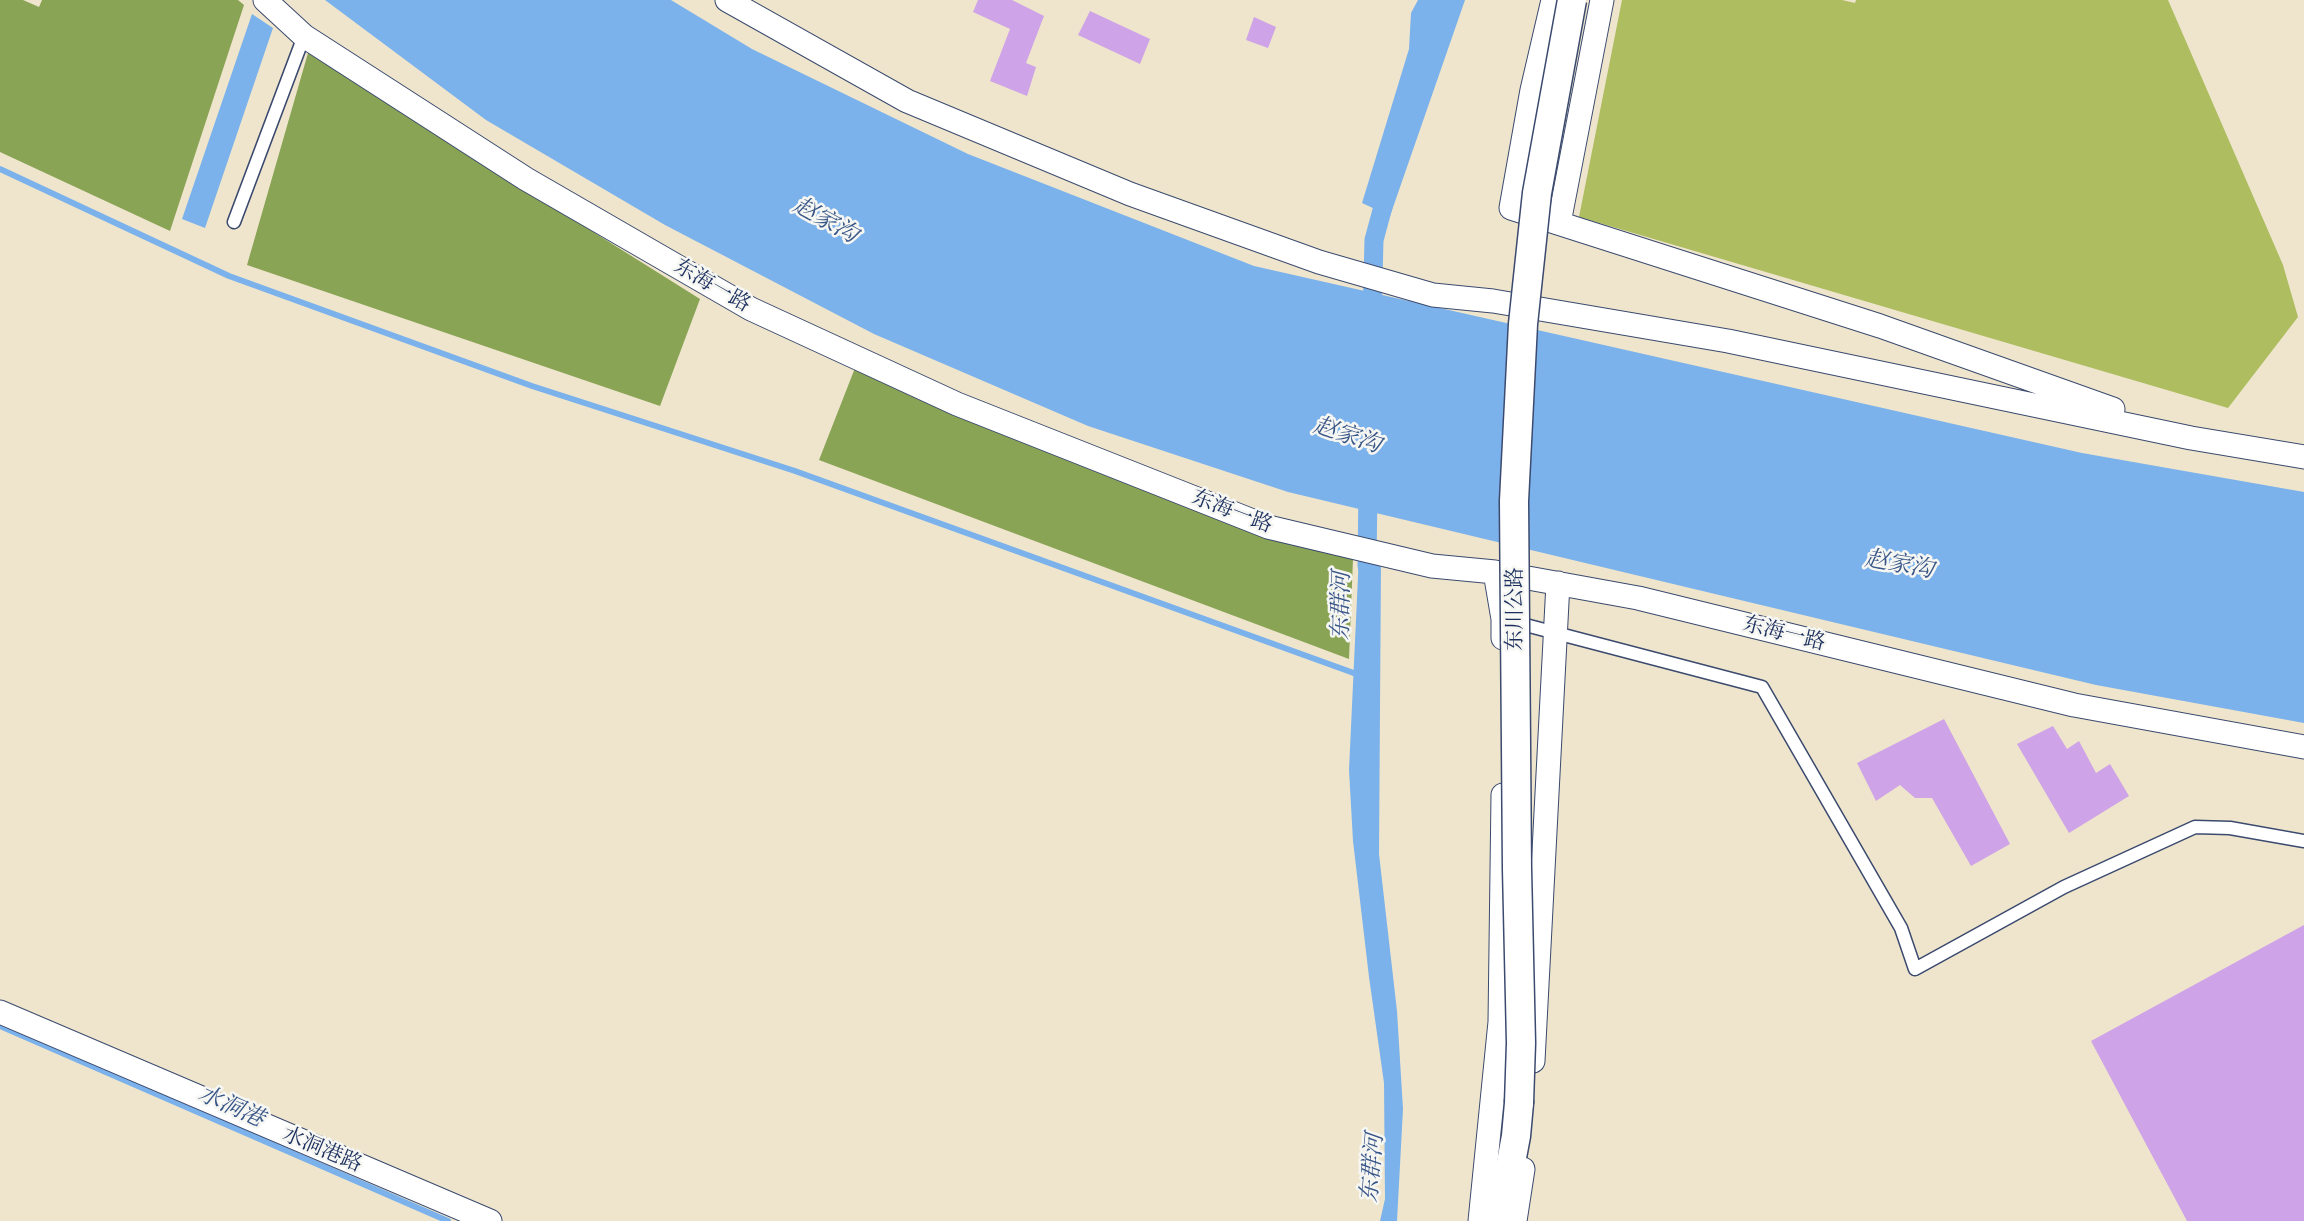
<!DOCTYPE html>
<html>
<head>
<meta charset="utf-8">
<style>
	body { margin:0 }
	canvas { display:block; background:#eee5cc }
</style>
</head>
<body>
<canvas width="2304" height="1221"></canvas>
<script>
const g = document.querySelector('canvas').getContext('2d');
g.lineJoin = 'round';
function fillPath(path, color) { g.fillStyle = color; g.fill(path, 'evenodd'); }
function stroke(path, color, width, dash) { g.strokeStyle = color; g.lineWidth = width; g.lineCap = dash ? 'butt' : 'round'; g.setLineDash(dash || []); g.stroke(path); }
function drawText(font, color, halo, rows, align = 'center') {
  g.font = font + ' "Old Standard TT","Noto Serif SC",serif'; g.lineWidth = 5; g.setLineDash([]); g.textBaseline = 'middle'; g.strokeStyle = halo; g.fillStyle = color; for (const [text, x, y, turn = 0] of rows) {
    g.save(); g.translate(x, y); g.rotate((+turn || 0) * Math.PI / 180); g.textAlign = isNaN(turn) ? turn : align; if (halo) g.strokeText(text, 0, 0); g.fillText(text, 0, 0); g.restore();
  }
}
const green = new Path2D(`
	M 1622,0 L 1842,0 L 1855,3 L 1856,0 L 2168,0 L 2283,265 L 2298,317 L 2228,408 L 1579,217 Z`);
const forest = new Path2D(`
	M 0,0 L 23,0 L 39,7 L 42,0 L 238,0 L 244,5 L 170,231 L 0,152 Z
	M 308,53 L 700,299 L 660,406 L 247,265 Z
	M 855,368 L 1353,559 L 1349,659 L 819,460 Z`);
const water = new Path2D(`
	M 325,0 L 671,0 L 752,49 L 968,154 L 1254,266 L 2082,453 L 2304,492 L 2304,723 L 2096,685 L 1288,492 L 1088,426 L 874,334 L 665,225 L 486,120 Z
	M 1418,0 L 1465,0 L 1390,216 L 1362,203 L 1409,49 L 1411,13 Z
	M 252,14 L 273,28 L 205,228 L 182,219 Z
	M 1359,555 L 1381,562 L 1379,854 L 1397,1011 L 1403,1109 L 1397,1221 L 1380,1221 L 1385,1199 L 1384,1083 L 1369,977 L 1353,841 L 1349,770 Z`);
const stream = new Path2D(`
	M 0,169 L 229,276 L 532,386 L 795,471 L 1362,676
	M 0,1026 L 448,1221`);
const canal = new Path2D(`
	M 1372,317 L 1374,240 L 1388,188
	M 1367,566 L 1368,487`);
const building = new Path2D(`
	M 978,0 L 1012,0 L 1044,16 L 1026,63 L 1036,67 L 1027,96 L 990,81 L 1010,29 L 973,12 Z
	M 1090,11 L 1150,39 L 1140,64 L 1078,35 Z
	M 1254,17 L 1276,27 L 1268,48 L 1246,40 Z
	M 1944,719 L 2010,844 L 1971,866 L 1932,798 L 1915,798 L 1900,785 L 1876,801 L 1857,763 Z
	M 2053,726 L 2067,749 L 2079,741 L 2096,773 L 2110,764 L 2129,796 L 2069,833 L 2017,744 Z
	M 2304,925 L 2304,1221 L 2187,1221 L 2091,1041 Z`);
const service = new Path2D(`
	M 234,222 L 304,36
	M 1514,622 L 1762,687 L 1901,928 L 1915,969 L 2064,887 L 2195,827 L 2230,828 L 2304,841`);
const minor = new Path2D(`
	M 265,0 L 304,36 L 526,179 L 751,309 L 957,404 L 1268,527 L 1432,566 L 1495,572 L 1638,598 L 2074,705 L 2304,747
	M 727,0 L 907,101 L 1130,194 L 1319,262 L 1433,295 L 1493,301 L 1728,341 L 2191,438 L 2304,457
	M 1553,0 L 1532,90 L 1511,208 L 1880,326 L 2113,409
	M 1559,223 L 1602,0
	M 1495,572 L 1503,619 L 1503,638
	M 0,1012 L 490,1221
	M 1533,1061 L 1558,583
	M 1480,1221 L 1500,1022 L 1503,795
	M 1515,1221 L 1523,1169`);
const tertiary = new Path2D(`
	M 1500,1221 L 1516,1136 L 1519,1103`);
const tertiaryBridge = new Path2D(`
	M 1519,1103 L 1521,1043 L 1517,869 L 1514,501 L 1523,324 L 1537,193 L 1572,0`);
const streetNames = [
	["东海一路",712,286,30],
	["东海一路",1232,512,21],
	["东川公路",1515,609,-90],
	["东海一路",1784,634,14],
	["水洞港路",322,1150,23]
];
const waterNames = [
	["赵家沟",825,221,29],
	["赵家沟",1347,436,18],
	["赵家沟",1899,565,10],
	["东群河",1342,606,-89],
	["水洞港",231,1107,24],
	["东群河",1373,1168,-85]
];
fillPath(green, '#adbd60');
fillPath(forest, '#8aa456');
fillPath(water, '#7cb2eb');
stroke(stream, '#7cb2eb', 6);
stroke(canal, '#7cb2eb', 19);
fillPath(building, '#cfa3e7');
stroke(service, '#3b4a6e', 15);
stroke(minor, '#3b4a6e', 25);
stroke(tertiary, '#3b4a6e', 31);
stroke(service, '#fff', 12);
stroke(minor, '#fff', 23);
stroke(tertiary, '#fff', 28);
stroke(tertiaryBridge, '#3b4a6e', 31, []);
stroke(tertiaryBridge, '#fff', 28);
drawText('21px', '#1b2f5e', '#f6f6f2', streetNames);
drawText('italic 23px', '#385688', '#f6f6f2', waterNames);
</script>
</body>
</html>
